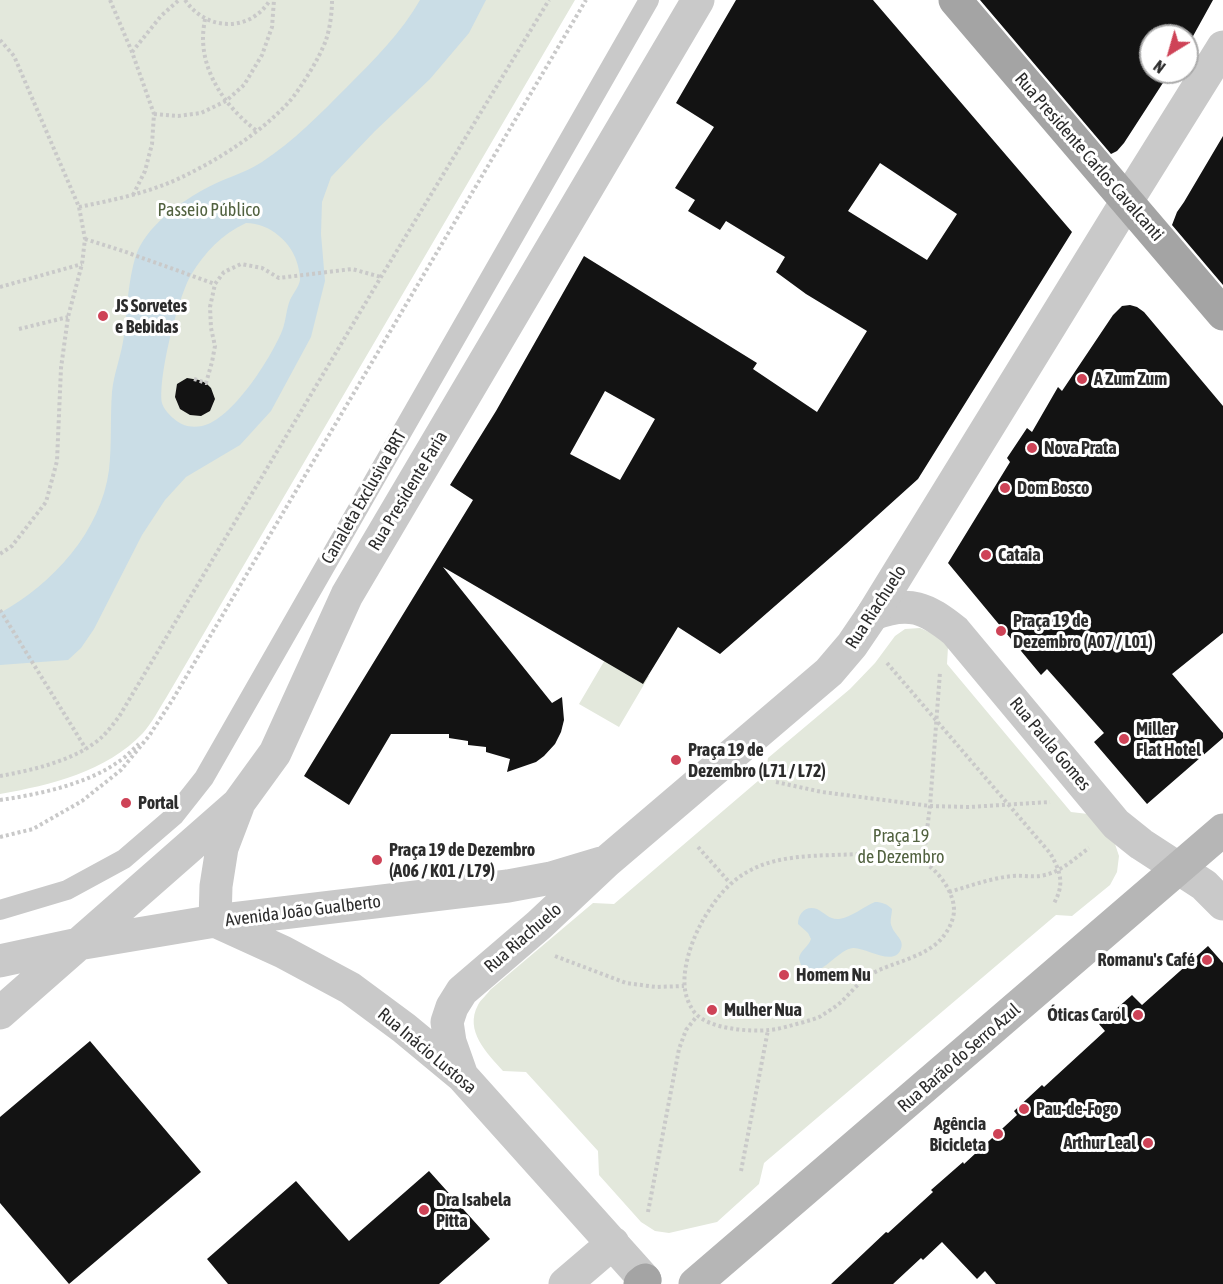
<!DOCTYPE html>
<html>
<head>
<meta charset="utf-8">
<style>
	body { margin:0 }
	#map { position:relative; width:1223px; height:1284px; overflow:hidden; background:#fff; font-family:"Asap Condensed",sans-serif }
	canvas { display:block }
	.north { position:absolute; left:1139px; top:24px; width:60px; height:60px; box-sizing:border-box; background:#fff; border:2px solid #ababab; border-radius:50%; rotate:217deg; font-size:16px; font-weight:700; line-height:24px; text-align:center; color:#2c2c2c }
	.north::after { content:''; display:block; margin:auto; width:21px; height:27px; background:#ce4357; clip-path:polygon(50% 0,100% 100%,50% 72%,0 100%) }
</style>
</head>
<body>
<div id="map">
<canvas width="1223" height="1284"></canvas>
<div class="north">N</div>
</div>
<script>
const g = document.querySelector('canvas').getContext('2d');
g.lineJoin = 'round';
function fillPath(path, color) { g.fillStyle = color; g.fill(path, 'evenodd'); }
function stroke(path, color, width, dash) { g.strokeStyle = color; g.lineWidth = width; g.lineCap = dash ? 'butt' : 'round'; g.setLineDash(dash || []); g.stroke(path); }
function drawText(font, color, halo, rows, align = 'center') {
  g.font = font + ' "Asap Condensed",sans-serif'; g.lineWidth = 6; g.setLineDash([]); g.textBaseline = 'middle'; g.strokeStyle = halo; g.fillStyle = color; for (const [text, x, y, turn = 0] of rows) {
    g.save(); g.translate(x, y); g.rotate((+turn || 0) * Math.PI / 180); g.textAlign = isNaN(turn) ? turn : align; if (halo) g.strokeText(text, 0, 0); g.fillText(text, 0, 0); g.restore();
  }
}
const green = new Path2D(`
	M 0,0 L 575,0 L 166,698 C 159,709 152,723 143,733 C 106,772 51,785 0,794 Z
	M 920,628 L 936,635 L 948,647 L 947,664 L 1071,812 L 1088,814 L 1115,844 L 1119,856 L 1117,872 L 1110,885 L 1072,916 L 1056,915 L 764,1163 L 759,1184 L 717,1222 L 669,1233 L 655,1231 L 641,1222 L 599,1175 L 598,1151 L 526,1072 L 503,1071 C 487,1053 464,1031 478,1005 C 481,999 487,995 490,990 L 593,903 L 614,904 L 765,775 L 768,758 L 850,689 L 875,663 L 895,636 L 905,629 Z
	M 609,653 L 649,676 L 619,727 L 579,704 Z`);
const water = new Path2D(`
	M 420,0 L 486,0 L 469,33 L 430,79 L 375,131 L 331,177 L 322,202 L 321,234 L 325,281 L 311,337 L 271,411 L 240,445 L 186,477 L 165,500 L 142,535 L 94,629 L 81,648 L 68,660 L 0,665 L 0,613 C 53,584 101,531 109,470 C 112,444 110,418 112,392 C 114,372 122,354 124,335 C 127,311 129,266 140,246 C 156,217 192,194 221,181 C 235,175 250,170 262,162 C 294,141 320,114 347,87 C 373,61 402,32 420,0 ZM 246,223 C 270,223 293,243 298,266 C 299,271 300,275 300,280 C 299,287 293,293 290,300 C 286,310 286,321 282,331 C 271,358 232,420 202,426 C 196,427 189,427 184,425 C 176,422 164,411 162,403 C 158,377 178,297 191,275 C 205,252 222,234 246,223 Z
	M 875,902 C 882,902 887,904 892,909 C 892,915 889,922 892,927 C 895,936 906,940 900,951 C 892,966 865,947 853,948 C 837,949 816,985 802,967 C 801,965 799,960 799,958 C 800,951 809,946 811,939 L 808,933 L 798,924 C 798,913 806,905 817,909 C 825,913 830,920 839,919 C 852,917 863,907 875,902 Z`);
const building = new Path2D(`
	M 736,0 L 873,0 L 1072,232 L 918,479 L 846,544 L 720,654 L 678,627 L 643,684 L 443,567 L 552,703 L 562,697 L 564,720 L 561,732 L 555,744 L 544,756 L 536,762 L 507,772 L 510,759 L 486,752 L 486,747 L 468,745 L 468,741 L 449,738 L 449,734 L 391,734 L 349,805 L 304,776 L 473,500 L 450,485 L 496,411 L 584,256 L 757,363 L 753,369 L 817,412 L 867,331 L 806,294 L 776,272 L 785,257 L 726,221 L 720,230 L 688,211 L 695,200 L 675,188 L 714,127 L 676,103 ZM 880,163 L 957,214 L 927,260 L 848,211 ZM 605,391 L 655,419 L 620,480 L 570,454 Z
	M 980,0 L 1213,0 L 1187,47 L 1187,36 L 1151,36 L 1151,72 L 1170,72 L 1124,143 L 1117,151 L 1111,154 Z
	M 1223,136 L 1223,285 L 1172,225 L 1177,212 L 1184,202 Z
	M 1130,305 L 1137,307 L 1144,312 L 1223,406 L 1223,633 L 1172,674 L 1223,733 L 1223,738 L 1147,804 L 1094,742 L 1104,733 L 1047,669 L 1041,675 L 948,563 L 1010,462 L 1007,458 L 1027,428 L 1032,432 L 1058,387 L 1062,391 L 1113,315 L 1122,306 Z
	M 187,378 L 199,380 L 206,383 L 211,388 L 215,399 L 210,411 L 201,416 L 190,415 L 180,409 L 175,397 L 177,384 Z
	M 1208,946 L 1223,963 L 1223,1284 L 996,1284 L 985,1271 L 977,1279 L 942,1242 L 923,1260 L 921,1258 L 893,1284 L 831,1284 L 886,1232 L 888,1233 L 933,1192 L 931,1190 L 963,1162 L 964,1164 L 1017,1115 L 1014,1111 L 1042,1085 L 1044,1087 L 1105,1031 L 1099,1024 L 1132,995 L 1142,1005 Z
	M 90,1041 L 201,1172 L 69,1284 L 0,1203 L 0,1117 Z
	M 429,1171 L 490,1239 L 439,1284 L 228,1284 L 207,1259 L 296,1181 L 349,1241 Z`);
const path = new Path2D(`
	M 110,0 L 132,52 L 154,114 L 152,144 L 145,171 L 133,195
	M 185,0 C 206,31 250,33 270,0
	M 205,19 C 204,25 203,32 203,38 C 203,76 228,109 257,131
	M 0,40 L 14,56 L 79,207 L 85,239 L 82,264 L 68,317 L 61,368 L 57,461 L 46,502 L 12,546 L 0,554
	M 132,52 L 161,16 L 179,0
	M 154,114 L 178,116 L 201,113 L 226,101 L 244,85 L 262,55 L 272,27 L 274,0
	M 79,207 C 113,200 148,193 180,178 C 218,160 259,134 288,103 C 300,90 320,57 326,40 C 330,28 332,13 332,0
	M 85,239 L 123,251 L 215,284
	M 0,287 L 82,264
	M 19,329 L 68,317
	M 194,379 L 206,383 L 212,362 L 215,346 L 211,328 L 210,307 L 215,284 L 224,272 L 241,264 L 262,268 L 279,278 L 352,269 L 381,277
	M 0,610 L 86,749
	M 887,663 L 1050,853 C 1061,872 1065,885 1053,905
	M 0,776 C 33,770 78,760 103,736 C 109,730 115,722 120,715 L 381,277 L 549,0
	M 776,782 L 822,792 L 930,806 L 969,807 L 1050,802
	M 0,800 C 41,794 88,784 121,760 C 128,755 133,749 139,744
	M 0,837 L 33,829 L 82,801 L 121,770 L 149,736 L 173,699 L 586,0
	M 698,847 L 730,883
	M 860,854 C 880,855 904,853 923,862 C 938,870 954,892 954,910 C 954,920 948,931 942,938 C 926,957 894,962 873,973 C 860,980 851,993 840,1003 C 834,1008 827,1012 821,1016 C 816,1019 810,1020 804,1022 C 792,1025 781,1029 769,1030 C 749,1032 709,1029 695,1013 C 681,995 683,974 689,953 C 693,939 700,924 708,912 C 745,851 797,857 860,854 Z
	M 923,862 L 930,806 L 940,672
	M 949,892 C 970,886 991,878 1013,876 C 1024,875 1034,878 1045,875 C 1062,871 1075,858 1089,848
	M 555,956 L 626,983 L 656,987 L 684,986
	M 741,1171 L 768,1030
	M 648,1212 L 679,1049 L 686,1030 L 697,1016`);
const service = new Path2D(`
	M 0,910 L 67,890 L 124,859 L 174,816 L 204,778 L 649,0`);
const minor = new Path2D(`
	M 873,614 C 910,600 926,608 955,631 L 1116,824 L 1141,844 L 1204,885 L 1223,904`);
const tertiary = new Path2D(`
	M 215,921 L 283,952 L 350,988 L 404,1028 L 462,1076 L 645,1280
	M 215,921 L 216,886 L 222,848 L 238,806
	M 0,961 L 78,944 L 215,921 L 508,886 L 551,878 L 601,863
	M 0,1013 L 238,804 L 275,753 L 347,595 L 698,0
	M 462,1076 L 450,1042 L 447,1022 L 452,1007 L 462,991 L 539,925 L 606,862 L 829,672 L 852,645 L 873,614 L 1127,201 L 1223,47
	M 565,1284 L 613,1243`);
const secondary = new Path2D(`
	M 695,1284 L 1223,830`);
const primary = new Path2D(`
	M 955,0 L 1223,314
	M 640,1284 L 645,1280`);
const markers = [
	[103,316,6,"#ce4357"],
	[1082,379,6,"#ce4357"],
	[1032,448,6,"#ce4357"],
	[1005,488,6,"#ce4357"],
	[986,555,6,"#ce4357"],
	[1001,631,6,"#ce4357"],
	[1124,739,6,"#ce4357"],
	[676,760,6,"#ce4357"],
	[126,803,6,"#ce4357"],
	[377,860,6,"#ce4357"],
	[1207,960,6,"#ce4357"],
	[784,975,6,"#ce4357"],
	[712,1010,6,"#ce4357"],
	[1138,1015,6,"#ce4357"],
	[1024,1109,6,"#ce4357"],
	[998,1134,6,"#ce4357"],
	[1148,1143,6,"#ce4357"],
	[424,1210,6,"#ce4357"]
];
const streetNames = [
	["Rua Presidente Carlos Cavalcanti",1089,157,49],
	["Rua Presidente Faria",408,491,-59],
	["Canaleta Exclusiva BRT",364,497,-60],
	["Rua Riachuelo",876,607,-57],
	["Rua Paula Gomes",1050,744,50],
	["Avenida João Gualberto",303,911,-7],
	["Rua Riachuelo",523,938,-41],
	["Rua Inácio Lustosa",427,1051,40],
	["Rua Barão do Serro Azul",959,1058,-41]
];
const parkNames = [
	["Passeio Público",209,210],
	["Praça 19",901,836],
	["de Dezembro",901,857]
];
const poiNames = [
	["JS Sorvetes",115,306],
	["e Bebidas",115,327],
	["A Zum Zum",1094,379],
	["Nova Prata",1044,448],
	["Dom Bosco",1017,488],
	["Cataia",998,555],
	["Praça 19 de",1013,621],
	["Dezembro (A07 / L01)",1013,642],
	["Miller",1136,729],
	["Flat Hotel",1136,750],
	["Praça 19 de",688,750],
	["Dezembro (L71 / L72)",688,771],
	["Portal",138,803],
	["Praça 19 de Dezembro",389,850],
	["(A06 / K01 / L79)",389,871],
	["Romanu's Café",1195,960,"right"],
	["Homem Nu",796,975],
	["Mulher Nua",724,1010],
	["Óticas Carol",1126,1015,"right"],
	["Pau-de-Fogo",1036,1109],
	["Agência",986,1124,"right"],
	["Bicicleta",986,1145,"right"],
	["Arthur Leal",1136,1143,"right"],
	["Dra Isabela",436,1200],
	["Pitta",436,1221]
];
fillPath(green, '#e3e8dc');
fillPath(water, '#cadde6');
fillPath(building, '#131313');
stroke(path, '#c9c9c9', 4, [3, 3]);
stroke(service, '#c9c9c9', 20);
stroke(minor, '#c9c9c9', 33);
stroke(tertiary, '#c9c9c9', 33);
stroke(secondary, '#b6b6b6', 33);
stroke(primary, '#a4a4a4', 33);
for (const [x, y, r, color] of markers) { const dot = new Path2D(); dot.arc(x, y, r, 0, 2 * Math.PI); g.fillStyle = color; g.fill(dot); stroke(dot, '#fff', 2); }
drawText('18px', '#2c2c2c', '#fff', streetNames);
drawText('18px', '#526240', '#fff', parkNames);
drawText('bold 18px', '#2c2c2c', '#fff', poiNames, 'left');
</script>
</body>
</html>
